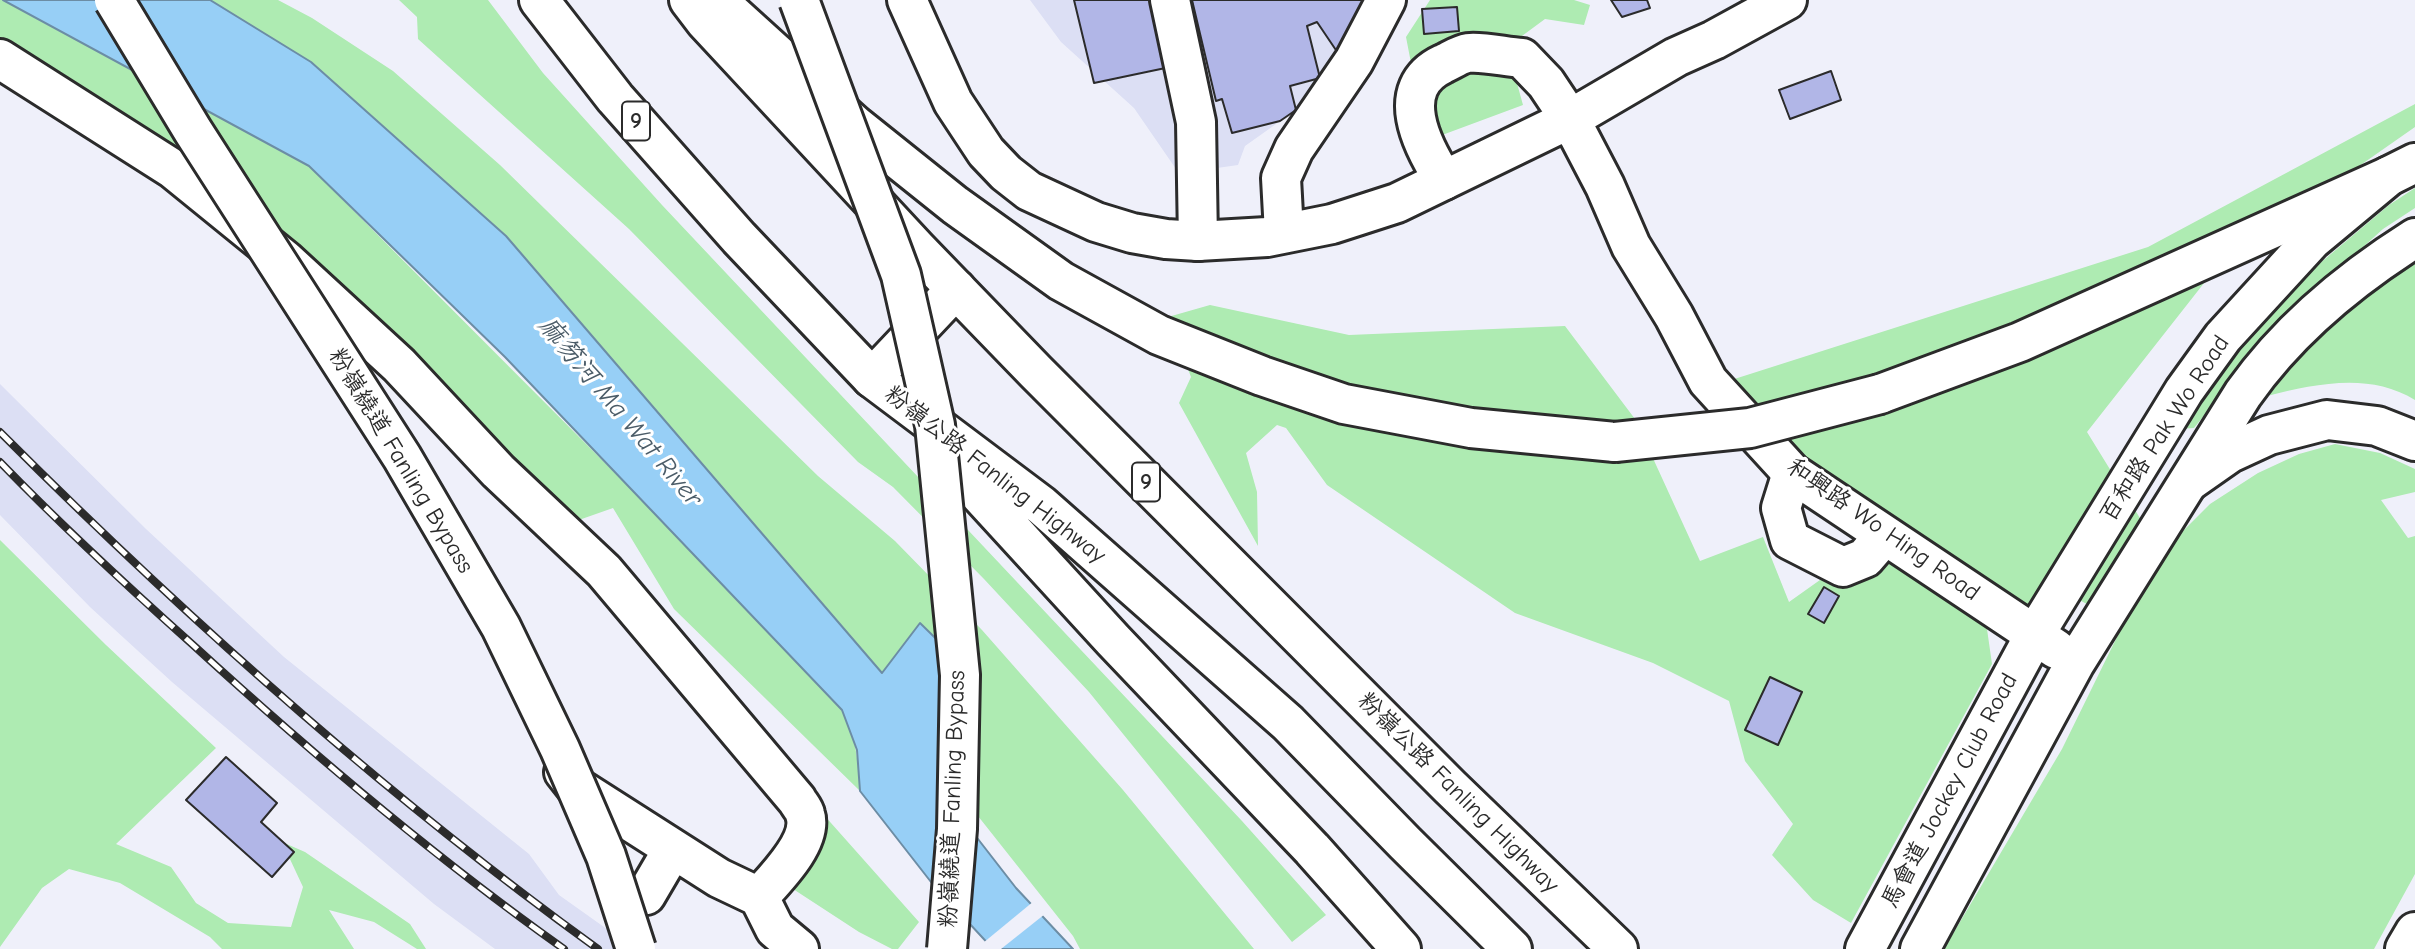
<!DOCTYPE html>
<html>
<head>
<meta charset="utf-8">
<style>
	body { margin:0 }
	canvas { display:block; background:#eff0fa }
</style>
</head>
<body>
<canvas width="2415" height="949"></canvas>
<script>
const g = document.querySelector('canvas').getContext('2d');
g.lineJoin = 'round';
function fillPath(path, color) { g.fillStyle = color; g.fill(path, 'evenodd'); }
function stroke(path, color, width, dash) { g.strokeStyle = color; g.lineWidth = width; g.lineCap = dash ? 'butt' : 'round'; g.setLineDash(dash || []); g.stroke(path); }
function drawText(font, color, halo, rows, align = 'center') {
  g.font = font + ' "Comic Neue","LXGW WenKai TC",sans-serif'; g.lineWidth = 6; g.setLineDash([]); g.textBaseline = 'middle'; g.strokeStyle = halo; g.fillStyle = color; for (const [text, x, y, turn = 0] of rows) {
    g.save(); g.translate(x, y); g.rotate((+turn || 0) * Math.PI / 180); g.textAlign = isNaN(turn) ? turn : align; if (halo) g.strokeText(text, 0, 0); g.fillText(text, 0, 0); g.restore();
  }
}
const built = new Path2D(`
	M 1030,0 L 1375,0 L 1300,107 L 1245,146 L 1238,165 L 1196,171 L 1176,169 L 1134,108 L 1061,42 Z
	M 0,384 L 146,529 L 284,657 L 529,854 L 559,895 L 635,949 L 495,949 L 434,904 L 172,682 L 90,607 L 0,515 Z`);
const green = new Path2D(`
	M 0,0 L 10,0 L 39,20 L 309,166 L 629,487 L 836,703 C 856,726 858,762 860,791 L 674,609 L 613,508 L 576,521 L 252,233 L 0,61 Z
	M 210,0 L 278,0 L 312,18 L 393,71 L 500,165 L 818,476 L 895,541 L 982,630 L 1123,790 L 1254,949 L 1080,949 L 1073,936 L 955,787 L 882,673 L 509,241 L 311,62 Z
	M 399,0 L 488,0 L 543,73 L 662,205 L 1242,821 L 1326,915 L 1292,942 L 1089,692 L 984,579 L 893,487 L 858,462 L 629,229 L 418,39 L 417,17 Z
	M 1430,0 L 1574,0 L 1590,5 L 1584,25 L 1545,19 L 1507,47 L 1523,105 L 1426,141 L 1406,37 Z
	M 2415,104 L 2415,127 L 2219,264 L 2087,432 L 2159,549 L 2115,619 L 2068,594 L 2027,616 L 1985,615 L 1992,664 L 1851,923 L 1813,900 L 1772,855 L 1793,824 L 1745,761 L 1729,701 L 1653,663 L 1515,613 L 1327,485 L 1286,428 L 1277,425 L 1246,453 L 1257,492 L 1258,546 L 1179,403 L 1191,377 L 1168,317 L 1210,305 L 1349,335 L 1565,326 L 1635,419 L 1700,561 L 1763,537 L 1789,602 L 1827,575 L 1898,550 L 1847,496 L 1725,382 L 2148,247 Z
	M 2415,188 L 2415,208 L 2383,229 L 2276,326 L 2194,428 L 2178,429 L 2249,329 L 2300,280 L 2389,205 Z
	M 2415,263 L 2415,400 C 2369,372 2316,384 2267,396 L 2308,343 L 2390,271 Z
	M 2335,444 L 2380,453 L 2415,469 L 2415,492 L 2381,500 L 2408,538 L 2415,536 L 2415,874 L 2374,949 L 1944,949 L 2062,749 L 2144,582 L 2179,535 L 2210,504 L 2258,473 L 2299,454 Z
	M 0,540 L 106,645 L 216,748 L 116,844 L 171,867 L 196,903 L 228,923 L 291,927 L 303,887 L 282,842 L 305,852 L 410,924 L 426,949 L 417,949 L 374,922 L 329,910 L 354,949 L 222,949 L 210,937 L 120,883 L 69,869 L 42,888 L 0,947 Z
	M 823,814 L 919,922 L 898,949 L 892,949 L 859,932 L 790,887 C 814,861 823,851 823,814 Z`);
const water = new Path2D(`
	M 3,0 L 210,0 L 311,62 L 506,236 L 882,673 L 920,623 L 971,673 L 957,812 L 1016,888 L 1073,949 L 993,949 L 931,882 L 860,791 L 857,750 L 842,710 L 505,357 L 309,166 Z`);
const pier = new Path2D(`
	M 1034,901 L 1045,914 L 1001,949 L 989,949 L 983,943 Z`);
const building = new Path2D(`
	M 1074,0 L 1161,0 L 1175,66 L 1094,83 Z
	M 1192,0 L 1375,0 L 1344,62 L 1317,22 L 1307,26 L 1320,78 L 1290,86 L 1296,110 L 1280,121 L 1232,133 L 1222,99 L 1216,101 Z
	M 1611,0 L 1647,0 L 1650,8 L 1622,17 Z
	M 1457,7 L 1459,31 L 1424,34 L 1422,9 Z
	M 1831,71 L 1841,100 L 1790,119 L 1779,90 Z
	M 1824,587 L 1839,596 L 1824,623 L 1808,614 Z
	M 1770,677 L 1802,692 L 1778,745 L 1745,730 Z
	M 226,757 L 277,803 L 261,822 L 294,852 L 272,877 L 186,800 Z`);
const minor = new Path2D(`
	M 1170,0 L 1196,122 L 1198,241
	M 0,59 L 173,169 L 285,260 L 399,365 L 498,471 L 604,571 L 797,800 C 799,804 804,809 805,814 C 814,841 775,879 759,897 L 719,878 L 575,786 L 564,772
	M 1444,180 C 1422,146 1392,88 1443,64 C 1450,61 1460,54 1468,53 C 1482,51 1506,57 1522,58 L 1546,83 L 1570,119
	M 1284,233 L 1281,178 L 1294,149 L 1354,61 L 1386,0
	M 872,378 L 956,289
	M 1792,473 L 1781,508 L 1790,540 L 1843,567 L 1865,558 L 1884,536
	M 646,895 L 673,849
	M 759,897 L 775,929 L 799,949`);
const major = new Path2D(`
	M 907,0 L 953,102 L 986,152 L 1006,173 L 1029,191 L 1096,222 L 1132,233 L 1166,239 L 1198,241 L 1267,237 L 1332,224 L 1397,203 L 1570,119 L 1676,57 L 1714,40 L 1787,0
	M 1570,119 L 1605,186 L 1631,246 L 1674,316 L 1708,381 L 1792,473 L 2056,649
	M 1865,949 L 2035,634 L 2184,391 L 2223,337 L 2312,240 L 2389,176 L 2415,163
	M 1920,949 L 2075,663 L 2243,394 C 2288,330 2350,279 2415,238`);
const highway = new Path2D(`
	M 539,0 L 615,98 L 739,238 L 872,378 L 1041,505 L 1288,723 L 1405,843 L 1512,949
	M 689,0 L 705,21 L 917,249 L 1036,372 L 1450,787 L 1618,949
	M 717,0 L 855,125 L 955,205 L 1061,281 L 1159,335 L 1262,376 L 1344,404 L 1471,428 L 1615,442
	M 1880,394 L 2020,342 L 2389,176
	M 938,449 L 1113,640 L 1312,849 L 1401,949
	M 2190,481 L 2230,453 L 2269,435 L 2327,420 L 2377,426 L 2415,441
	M 2405,949 L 2415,932`);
const rail = new Path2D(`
	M 0,432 C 186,618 385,795 598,949
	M 0,462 C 61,525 126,585 192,644 C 310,752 433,856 564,949`);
const highwayBridge = new Path2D(`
	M 114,0 L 193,131 L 402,457 L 501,627 L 560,749 L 606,856 L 636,949
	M 799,0 L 901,275 L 935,425 L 960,675 L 957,829 L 947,949
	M 1615,442 L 1750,428 L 1880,394`);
const shields = [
	[636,121,28],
	[1146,482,28]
];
const shieldNames = [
	["9",636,121],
	["9",1146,482]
];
const streetNames = [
	["百和路 Pak Wo Road",2165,429,-57],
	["粉嶺繞道 Fanling Bypass",401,461,59],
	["粉嶺公路 Fanling Highway",995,475,38],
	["和興路 Wo Hing Road",1883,530,35],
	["馬會道 Jockey Club Road",1950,791,-62],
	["粉嶺公路 Fanling Highway",1458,793,45],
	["粉嶺繞道 Fanling Bypass",953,799,-88]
];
const waterNames = [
	["麻笏河 Ma Wat River",620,412,50]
];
fillPath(built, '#dcdff4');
fillPath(green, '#aeebb2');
fillPath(water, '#97cff6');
stroke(water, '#6c8da5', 2);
fillPath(pier, '#eff0fa');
fillPath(building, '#b1b6e7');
stroke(building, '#2b2b2b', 2);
stroke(minor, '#2b2b2b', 44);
stroke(major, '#2b2b2b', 44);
stroke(highway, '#2b2b2b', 44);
stroke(minor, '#fff', 38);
stroke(major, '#fff', 38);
stroke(highway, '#fff', 38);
stroke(rail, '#2b2b2b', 8);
stroke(rail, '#fff', 5, [16]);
stroke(highwayBridge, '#2b2b2b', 44, []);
stroke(highwayBridge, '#fff', 38);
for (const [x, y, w] of shields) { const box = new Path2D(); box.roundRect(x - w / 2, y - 19.5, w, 39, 5); g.fillStyle = '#fff'; g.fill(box); stroke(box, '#2b2b2b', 2); }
drawText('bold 23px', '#2b2b2b', null, shieldNames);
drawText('24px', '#2b2b2b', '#fff', streetNames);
drawText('italic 26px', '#4b5c68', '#fff', waterNames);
</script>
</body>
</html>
